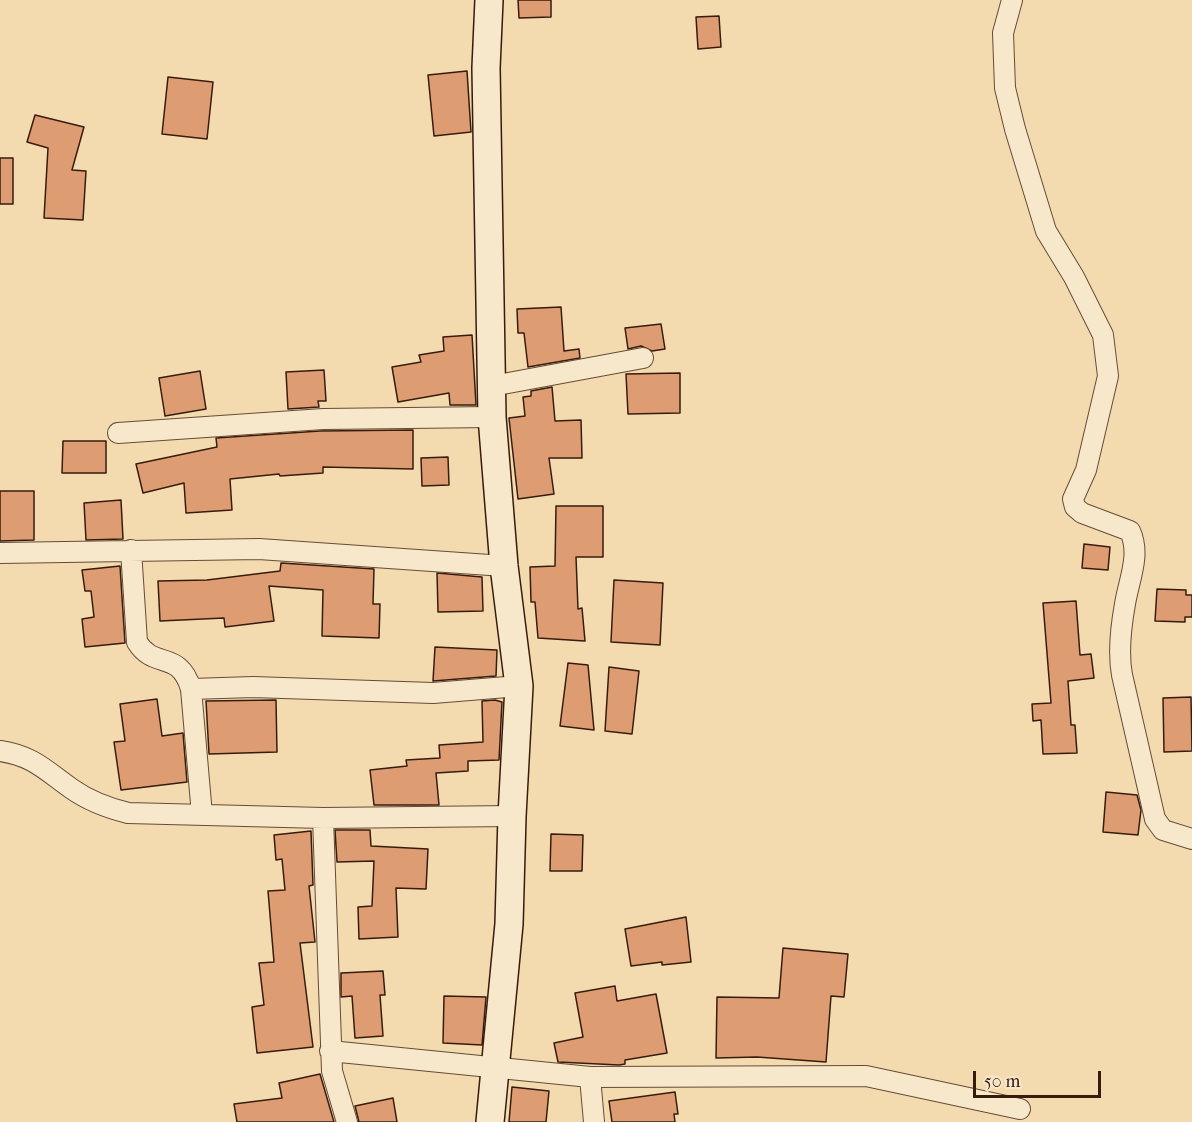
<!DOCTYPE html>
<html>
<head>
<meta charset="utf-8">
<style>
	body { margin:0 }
	#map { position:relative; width:1192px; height:1122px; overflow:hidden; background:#f3daaf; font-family:"IM FELL French Canon",serif }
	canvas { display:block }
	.scale { position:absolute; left:973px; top:1071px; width:128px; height:27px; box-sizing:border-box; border:3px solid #371c0e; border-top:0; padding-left:8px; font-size:18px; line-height:21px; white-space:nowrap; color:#371c0e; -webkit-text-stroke:4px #f7e7cb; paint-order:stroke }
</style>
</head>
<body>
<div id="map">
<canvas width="1192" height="1122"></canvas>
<div class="scale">50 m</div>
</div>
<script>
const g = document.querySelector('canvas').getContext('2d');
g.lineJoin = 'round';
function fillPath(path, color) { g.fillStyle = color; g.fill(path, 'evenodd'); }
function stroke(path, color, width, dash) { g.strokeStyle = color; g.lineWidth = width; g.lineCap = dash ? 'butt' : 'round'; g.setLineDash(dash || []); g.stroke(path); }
const building = new Path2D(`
	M 518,0 L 551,0 L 551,17 L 519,18 Z
	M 719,16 L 721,47 L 698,49 L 696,17 Z
	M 467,71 L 471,132 L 434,136 L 428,75 Z
	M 168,77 L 213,82 L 207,139 L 162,134 Z
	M 35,115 L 84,127 L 72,170 L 86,171 L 83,220 L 44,218 L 48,148 L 27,142 Z
	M 0,158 L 13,158 L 13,204 L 0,204 Z
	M 561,307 L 564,351 L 579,349 L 580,358 L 528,367 L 524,333 L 518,333 L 517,309 Z
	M 661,324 L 665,349 L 652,351 L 641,346 L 628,349 L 625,328 Z
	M 472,335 L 476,405 L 450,405 L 449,393 L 398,402 L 392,367 L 421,362 L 419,355 L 444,351 L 443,337 Z
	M 324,370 L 326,401 L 318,401 L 319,407 L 288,409 L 286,372 Z
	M 200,371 L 206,409 L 165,416 L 159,378 Z
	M 680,373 L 680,413 L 628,414 L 626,374 Z
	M 552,387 L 555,421 L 581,420 L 582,458 L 549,458 L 554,494 L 518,499 L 509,418 L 525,416 L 523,397 L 531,396 L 531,391 Z
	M 413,430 L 413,469 L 323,467 L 323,473 L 280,476 L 279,474 L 230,479 L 232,510 L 186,513 L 184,483 L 143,493 L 136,464 L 217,447 L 216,438 L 320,431 Z
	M 63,441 L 106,441 L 106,473 L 62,473 Z
	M 448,457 L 449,485 L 422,486 L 421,458 Z
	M 0,491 L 34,491 L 34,540 L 0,541 Z
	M 121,500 L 123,539 L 86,540 L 84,503 Z
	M 556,506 L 603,506 L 603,557 L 576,557 L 578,609 L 582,608 L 585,641 L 538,638 L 535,602 L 531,602 L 530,567 L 555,566 Z
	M 1084,544 L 1110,547 L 1108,570 L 1082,568 Z
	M 281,563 L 374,569 L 373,604 L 380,604 L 379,638 L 322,636 L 323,590 L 269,586 L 274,621 L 225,627 L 224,618 L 160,621 L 158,581 L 207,580 L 280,571 Z
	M 120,566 L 125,643 L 85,647 L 82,619 L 94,617 L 91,591 L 85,591 L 82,570 Z
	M 437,573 L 482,577 L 483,611 L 438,612 Z
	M 614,580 L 663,583 L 660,645 L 611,642 Z
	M 1157,589 L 1186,590 L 1186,595 L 1192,595 L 1192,617 L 1185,617 L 1185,622 L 1155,621 Z
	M 1076,601 L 1080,655 L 1091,654 L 1094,678 L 1068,681 L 1071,725 L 1075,725 L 1077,753 L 1043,754 L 1041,720 L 1033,721 L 1032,704 L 1051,703 L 1043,603 Z
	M 435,647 L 497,650 L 496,676 L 433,681 Z
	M 568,663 L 588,665 L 594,730 L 560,726 Z
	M 609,667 L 639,671 L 632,734 L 605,731 Z
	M 1191,697 L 1192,751 L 1164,752 L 1163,698 Z
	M 157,699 L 162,736 L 183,733 L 187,782 L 121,790 L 114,742 L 125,741 L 120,704 Z
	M 276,700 L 277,752 L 209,754 L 206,701 Z
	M 495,700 L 502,702 L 499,760 L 468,761 L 468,771 L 436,773 L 439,805 L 374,805 L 370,770 L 407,766 L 406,760 L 440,758 L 439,745 L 483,742 L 482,701 Z
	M 1106,792 L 1137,795 L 1141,810 L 1138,835 L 1103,832 Z
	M 335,830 L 370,830 L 371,846 L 428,849 L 426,889 L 396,888 L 398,937 L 359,939 L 358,907 L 372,906 L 374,861 L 337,862 Z
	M 311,831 L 313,885 L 309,886 L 315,942 L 300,943 L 313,1047 L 257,1053 L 252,1007 L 264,1005 L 259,963 L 274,962 L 268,891 L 285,890 L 282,859 L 276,860 L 274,835 Z
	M 551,834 L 583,835 L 582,871 L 550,871 Z
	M 686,917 L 691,962 L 662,965 L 662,962 L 631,966 L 625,929 Z
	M 783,948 L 848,954 L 844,997 L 831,996 L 826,1062 L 757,1057 L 716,1058 L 717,997 L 779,998 Z
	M 383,971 L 385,995 L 380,995 L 383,1036 L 355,1038 L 352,996 L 341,997 L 341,973 Z
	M 615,986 L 617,1001 L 656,994 L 667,1053 L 625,1060 L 625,1064 L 619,1065 L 558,1062 L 554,1043 L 583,1037 L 575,993 Z
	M 444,996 L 486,997 L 482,1045 L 443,1043 Z
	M 320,1074 L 334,1122 L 237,1122 L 234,1104 L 282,1098 L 279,1083 Z
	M 512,1087 L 549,1091 L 546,1122 L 509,1122 Z
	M 675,1092 L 678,1114 L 674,1114 L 675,1122 L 612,1122 L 609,1101 Z
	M 393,1098 L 397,1122 L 359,1122 L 355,1106 Z`);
const street = new Path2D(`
	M 1012,0 L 1003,33 L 1005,88 L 1015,129 L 1046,231 L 1074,277 L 1103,335 L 1108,376 L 1086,470 L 1073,499 L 1075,507 L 1082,513 L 1130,531 C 1141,555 1129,579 1125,604 C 1121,626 1118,653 1122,675 L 1155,819 L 1163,830 L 1192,839
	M 492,386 L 643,358
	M 118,433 L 323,419 L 492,417
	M 131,550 L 137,642 C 154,670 179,649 191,689 L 202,815
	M 0,553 L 259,549 L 504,566
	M 191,689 L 253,687 L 433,693 L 519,686
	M 0,751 C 34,756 46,771 72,789 C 89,801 108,808 128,813 L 323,818 L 512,816
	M 323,818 L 332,1071 L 347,1122
	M 330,1051 L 590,1077 L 866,1076 L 1020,1109
	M 590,1077 L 594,1122`);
const secondary = new Path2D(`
	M 489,0 L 486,68 L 492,417 L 504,566 L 519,686 L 512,816 L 509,924 L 490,1122`);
fillPath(building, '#de9c73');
stroke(building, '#371c0e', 1.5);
stroke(street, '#664c36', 22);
stroke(secondary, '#371c0e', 30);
stroke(street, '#f7e7cb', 20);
stroke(secondary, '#f7e7cb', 27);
</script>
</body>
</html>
